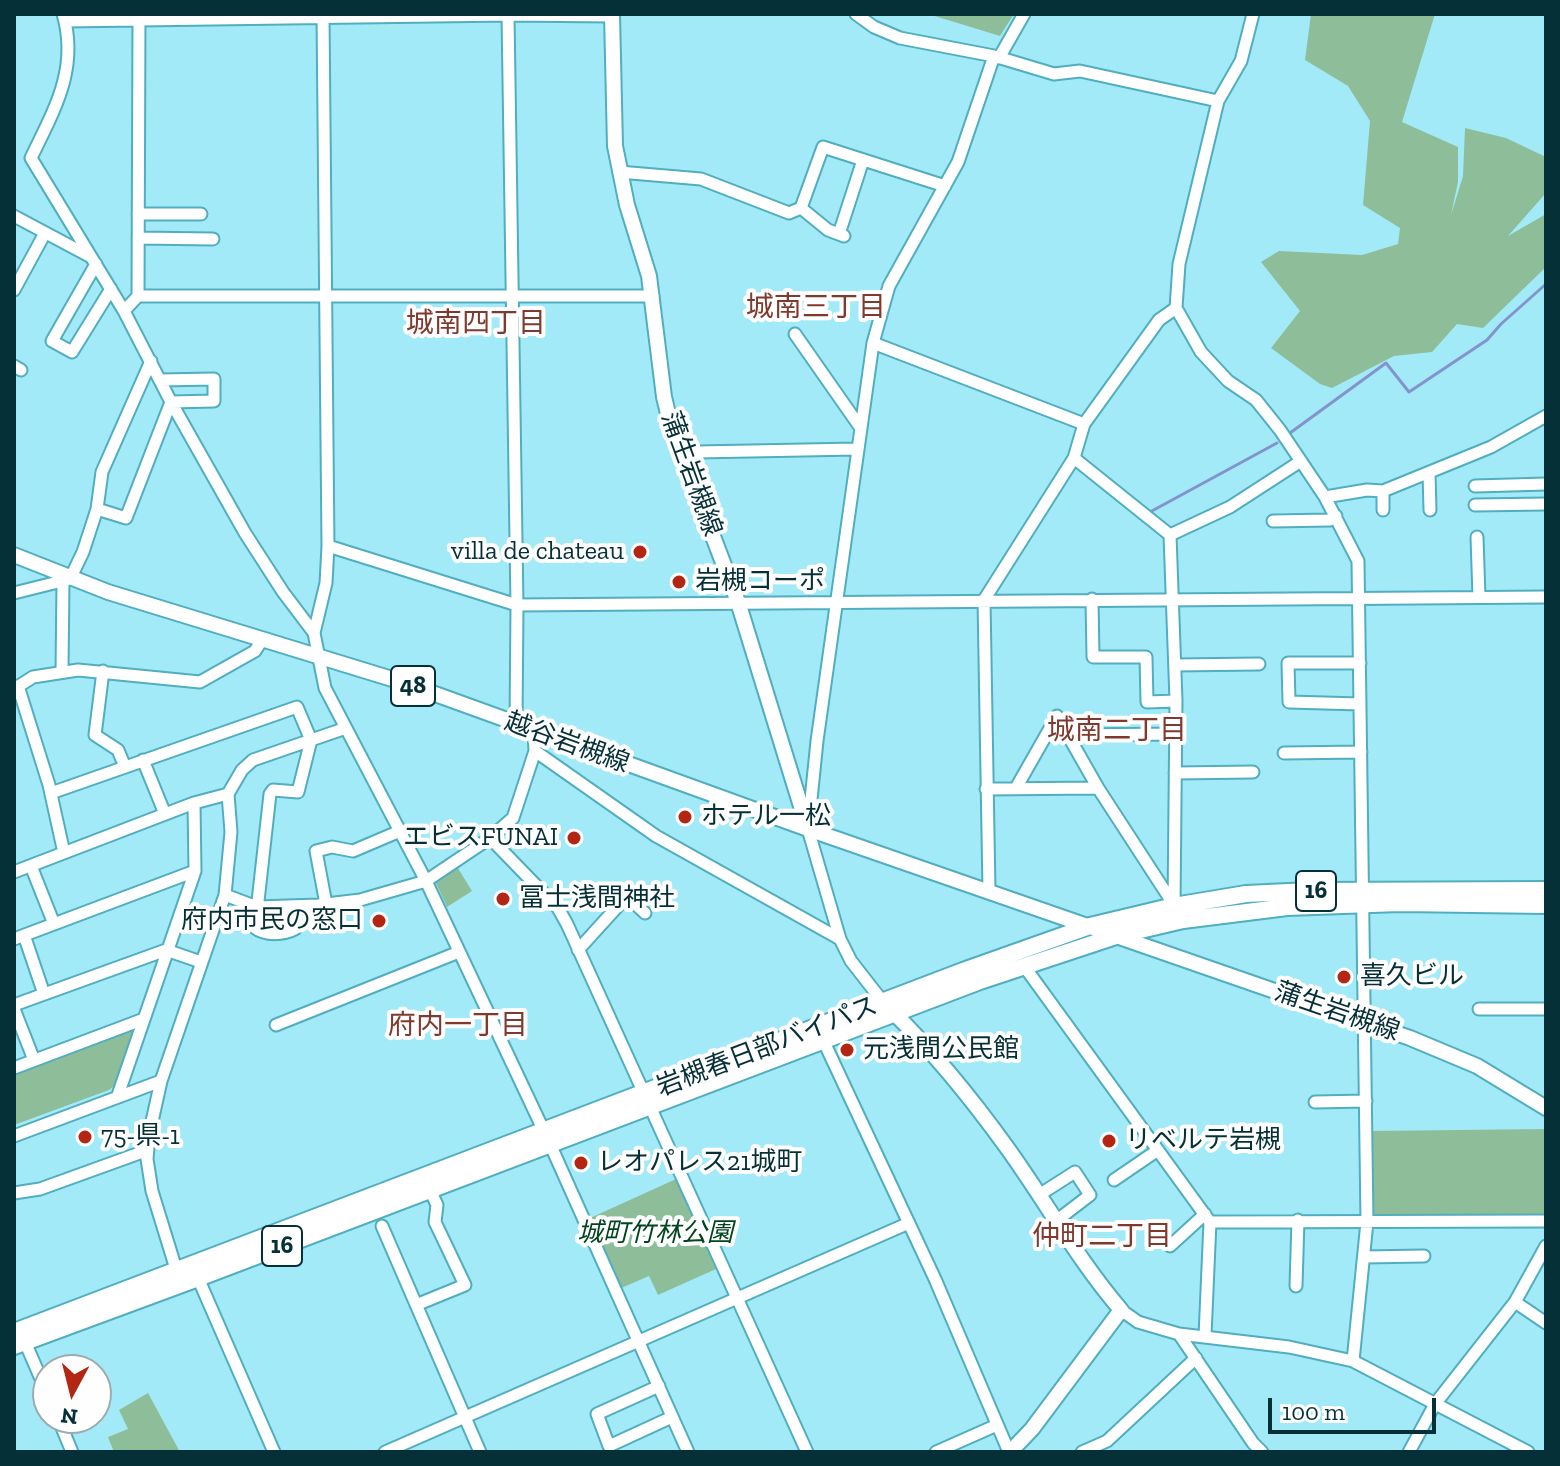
<!DOCTYPE html>
<html>
<head>
<meta charset="utf-8">
<style>
	body { margin:0 }
	#map { position:relative; width:1560px; height:1466px; overflow:hidden; background:#a3eaf8; font-family:"Zilla Slab",serif }
	canvas { display:block }
	.frame { position:absolute; inset:0; border:16px solid #063037; pointer-events:none }
	.north { position:absolute; left:32px; top:1354px; width:80px; height:80px; box-sizing:border-box; background:#fefefe; border:2px solid #9bacae; border-radius:50%; rotate:187deg; font-size:22px; font-weight:700; line-height:32px; text-align:center; color:#063037 }
	.north::after { content:''; display:block; margin:auto; width:28px; height:36px; background:#b32613; clip-path:polygon(50% 0,100% 100%,50% 72%,0 100%) }
	.scale { position:absolute; left:1268px; top:1398px; width:168px; height:36px; box-sizing:border-box; border:4px solid #063037; border-top:0; padding-left:10px; font-size:24px; line-height:28px; white-space:nowrap; color:#063037; -webkit-text-stroke:6px #fefefe; paint-order:stroke }
</style>
</head>
<body>
<div id="map">
<canvas width="1560" height="1466"></canvas>
<div class="frame"></div>
<div class="north">N</div>
<div class="scale">100 m</div>
</div>
<script>
const g = document.querySelector('canvas').getContext('2d');
g.lineJoin = 'round';
function fillPath(path, color) { g.fillStyle = color; g.fill(path, 'evenodd'); }
function stroke(path, color, width, dash) { g.strokeStyle = color; g.lineWidth = width; g.lineCap = dash ? 'butt' : 'round'; g.setLineDash(dash || []); g.stroke(path); }
function drawText(font, color, halo, rows, align = 'center') {
  g.font = font + ' "Zilla Slab","Noto Sans JP",serif'; g.lineWidth = 8; g.setLineDash([]); g.textBaseline = 'middle'; g.strokeStyle = halo; g.fillStyle = color; for (const [text, x, y, turn = 0] of rows) {
    g.save(); g.translate(x, y); g.rotate((+turn || 0) * Math.PI / 180); g.textAlign = isNaN(turn) ? turn : align; if (halo) g.strokeText(text, 0, 0); g.fillText(text, 0, 0); g.restore();
  }
}
const green = new Path2D(`
	M 928,14 L 1014,14 L 1000,36 Z
	M 1311,14 L 1435,14 L 1402,122 L 1458,147 L 1458,182 L 1451,215 L 1463,176 L 1465,128 L 1506,138 L 1546,157 L 1546,193 L 1508,236 L 1546,214 L 1546,267 L 1483,328 L 1457,324 L 1432,352 L 1394,356 L 1332,388 L 1320,384 L 1271,348 L 1300,311 L 1261,262 L 1279,251 L 1362,255 L 1398,244 L 1400,228 L 1363,205 L 1370,121 L 1348,86 L 1305,60 Z
	M 456,865 L 472,891 L 447,907 L 434,879 Z
	M 131,1029 L 135,1032 L 118,1083 L 109,1090 L 14,1125 L 14,1073 Z
	M 1546,1129 L 1545,1214 L 1373,1217 L 1370,1214 L 1369,1131 Z
	M 676,1179 L 716,1269 L 658,1295 L 649,1276 L 619,1289 L 588,1219 Z
	M 148,1393 L 180,1452 L 114,1452 L 108,1437 L 128,1429 L 119,1410 Z`);
const stream = new Path2D(`
	M 1290,433 L 1386,363 L 1409,392 L 1487,340 L 1501,324 L 1546,284
	M 1150,512 L 1277,443`);
const minor = new Path2D(`
	M 63,14 C 79,69 54,110 31,158 L 124,311 L 171,402 L 245,533 L 283,592 L 314,633 L 325,688 L 426,881 L 550,1144 L 688,1452
	M 856,14 L 874,27 L 900,38 L 994,56 L 1054,74 L 1080,71 L 1218,101
	M 1253,14 L 1241,61 L 1218,101 L 1179,264 L 1176,308 L 1201,352 L 1228,381 L 1256,400 L 1280,430 L 1325,497 L 1358,561 L 1367,1222 L 1353,1361
	M 508,15 L 517,605 L 516,724
	M 65,21 L 508,15 L 612,16
	M 999,58 L 1024,14
	M 619,172 L 701,179 L 789,213 L 801,208 L 823,147 L 945,186
	M 801,208 L 828,230 L 844,236
	M 138,214 L 201,214
	M 14,216 L 91,257
	M 839,234 L 863,160
	M 138,238 L 213,239
	M 96,264 L 52,341 L 72,352 L 111,289
	M 14,290 L 45,233
	M 138,296 L 653,296
	M 124,311 L 138,296 L 139,14
	M 795,334 L 860,427
	M 873,343 L 1084,424
	M 14,366 L 21,370
	M 681,457 L 697,452 L 857,449
	M 1074,458 L 1170,535 L 1176,701 L 1174,906
	M 1429,473 L 1430,510
	M 1475,486 L 1546,484
	M 1325,497 L 1367,490 L 1383,491 L 1491,447 L 1546,416
	M 1475,505 L 1546,504
	M 97,509 L 126,518 L 171,402 L 214,401 L 214,379 L 160,380
	M 1383,510 L 1383,491
	M 1273,521 L 1330,520 L 1336,516
	M 1170,535 L 1230,507 L 1301,461
	M 1477,537 L 1479,597
	M 328,546 L 517,605 L 1546,597
	M 14,593 L 70,579 L 83,552 L 97,509 L 102,472 L 151,361
	M 1092,599 L 1093,657 L 1146,657 L 1147,702 L 1176,701
	M 314,633 L 326,583 L 328,546 L 323,14
	M 1360,663 L 1288,663 L 1289,702 L 1360,704
	M 1175,665 L 1259,664
	M 62,671 L 63,581
	M 103,671 L 95,735 L 118,750 L 125,767
	M 18,686 L 49,785 L 64,853
	M 14,689 L 33,677 L 78,670 L 200,682 L 255,651 L 262,640
	M 1068,735 L 1175,734
	M 535,751 L 656,836 L 840,939
	M 1284,753 L 1361,752
	M 143,760 L 165,814
	M 1175,773 L 1253,772
	M 1016,788 L 1057,716 L 1098,788
	M 986,789 L 1098,788 L 1174,905
	M 51,793 L 297,707 L 311,740 L 298,792 L 273,790 L 270,794 L 255,928 C 265,936 284,935 295,929 L 298,906
	M 490,838 L 558,908 L 567,924 L 807,1452
	M 31,866 L 54,924
	M 14,872 L 194,803 L 228,794
	M 989,891 L 984,600 L 1074,458 L 1084,424 L 1159,320 L 1176,308
	M 225,895 L 257,907 L 318,905 L 360,900 L 426,881 L 490,838 L 513,818 L 535,751 L 534,732
	M 326,904 L 316,851 L 332,847 L 353,851 L 400,831
	M 24,935 L 44,994
	M 14,939 L 195,871
	M 578,950 L 627,896 L 645,913
	M 1024,966 L 1210,1222 L 1205,1336
	M 883,1002 L 851,961 L 840,939 L 808,829 L 817,741 L 873,343 L 889,286 L 958,162 L 994,56
	M 14,1005 L 166,950 L 201,962
	M 14,1009 L 34,1060
	M 1479,1009 L 1546,1009
	M 276,1025 L 459,952
	M 824,1042 L 935,1279 L 1009,1452
	M 14,1068 L 144,1019
	M 118,1095 L 195,871 L 194,803
	M 1315,1102 L 1366,1101
	M 14,1136 L 161,1081
	M 1114,1180 L 1158,1150
	M 14,1193 L 40,1189 L 148,1150
	M 1039,1195 L 1075,1172 L 1090,1195 L 1056,1221
	M 1210,1222 L 1546,1221
	M 382,1226 L 480,1452
	M 1170,1246 L 1205,1214
	M 1364,1257 L 1424,1256
	M 176,1269 L 152,1191 L 147,1159 L 149,1135 L 161,1081 L 225,895 L 231,832 L 228,794 L 242,770 L 253,760 L 346,728
	M 198,1278 L 274,1452
	M 1296,1286 L 1298,1220
	M 1515,1302 L 1546,1323
	M 416,1305 L 465,1285 L 435,1222 L 437,1205 L 430,1190
	M 1121,1310 L 1138,1322 L 1179,1334 L 1289,1347 L 1353,1361 L 1528,1452
	M 1179,1334 L 1253,1443 L 1262,1452
	M 25,1342 L 48,1395
	M 659,1386 L 597,1414 L 609,1446 L 672,1417
	M 58,1418 L 72,1452
	M 385,1452 L 909,1223
	M 936,1452 L 997,1425
	M 1082,1452 L 1107,1441 L 1196,1358
	M 1409,1452 L 1435,1404 L 1515,1302 L 1546,1246`);
const major = new Path2D(`
	M 612,14 L 615,146 L 627,205 L 649,276 L 664,397 L 671,426 L 738,602 L 808,829
	M 14,555 L 108,592 L 402,682 L 808,829 L 1410,1038 L 1477,1066 L 1546,1108
	M 889,1008 C 933,1051 972,1099 1008,1149 C 1046,1202 1078,1260 1121,1310 L 1032,1429 L 1010,1452`);
const highway = new Path2D(`
	M 14,1332 L 963,971 L 1090,926 L 1174,906 L 1246,894 L 1310,891 L 1546,890
	M 14,1346 L 198,1278 L 980,981 L 1119,935 L 1183,920 L 1287,907 L 1400,903 L 1546,905`);
const markers = [
	[640,552,8,"#b32613"],
	[679,582,8,"#b32613"],
	[685,817,8,"#b32613"],
	[574,838,8,"#b32613"],
	[503,899,8,"#b32613"],
	[379,921,8,"#b32613"],
	[1344,977,8,"#b32613"],
	[847,1050,8,"#b32613"],
	[85,1137,8,"#b32613"],
	[1109,1141,8,"#b32613"],
	[581,1163,8,"#b32613"]
];
const shields = [
	[413,686,44],
	[1316,891,40],
	[282,1246,40]
];
const shieldNames = [
	["48",413,686],
	["16",1316,891],
	["16",282,1246]
];
const streetNames = [
	["蒲生岩槻線",691,474,70],
	["越谷岩槻線",567,743,20],
	["蒲生岩槻線",1337,1012,19],
	["岩槻春日部バイパス",767,1047,-21]
];
const poiNames = [
	["villa de chateau",624,552,"right"],
	["岩槻コーポ",695,582],
	["ホテル一松",701,817],
	["エビスFUNAI",558,838,"right"],
	["冨士浅間神社",519,899],
	["府内市民の窓口",363,921,"right"],
	["喜久ビル",1360,977],
	["元浅間公民館",863,1050],
	["75-県-1",101,1137],
	["リベルテ岩槻",1125,1141],
	["レオパレス21城町",597,1163]
];
const parkNames = [
	["城町竹林公園",655,1234]
];
const neighbourhoodNames = [
	["城南三丁目",816,308],
	["城南四丁目",476,324],
	["城南二丁目",1117,731],
	["府内一丁目",458,1026],
	["仲町二丁目",1102,1237]
];
fillPath(green, '#8ebe99');
stroke(stream, '#8394cd', 3);
stroke(minor, '#50aebf', 15);
stroke(major, '#50aebf', 18);
stroke(highway, '#50aebf', 20);
stroke(minor, '#fff', 11);
stroke(major, '#fff', 14);
stroke(highway, '#fff', 16);
for (const [x, y, r, color] of markers) { const dot = new Path2D(); dot.arc(x, y, r, 0, 2 * Math.PI); g.fillStyle = color; g.fill(dot); stroke(dot, '#fefefe', 3); }
for (const [x, y, w] of shields) { const box = new Path2D(); box.roundRect(x - w / 2, y - 20, w, 40, 6); g.fillStyle = '#fefefe'; g.fill(box); stroke(box, '#063037', 2); }
drawText('bold 24px', '#063037', null, shieldNames);
drawText('26px', '#063037', '#fefefe', streetNames);
drawText('26px', '#063037', '#fefefe', poiNames, 'left');
drawText('italic 26px', '#00451d', '#fefefe', parkNames);
drawText('28px', '#7f392d', '#fefefe', neighbourhoodNames);
</script>
</body>
</html>
